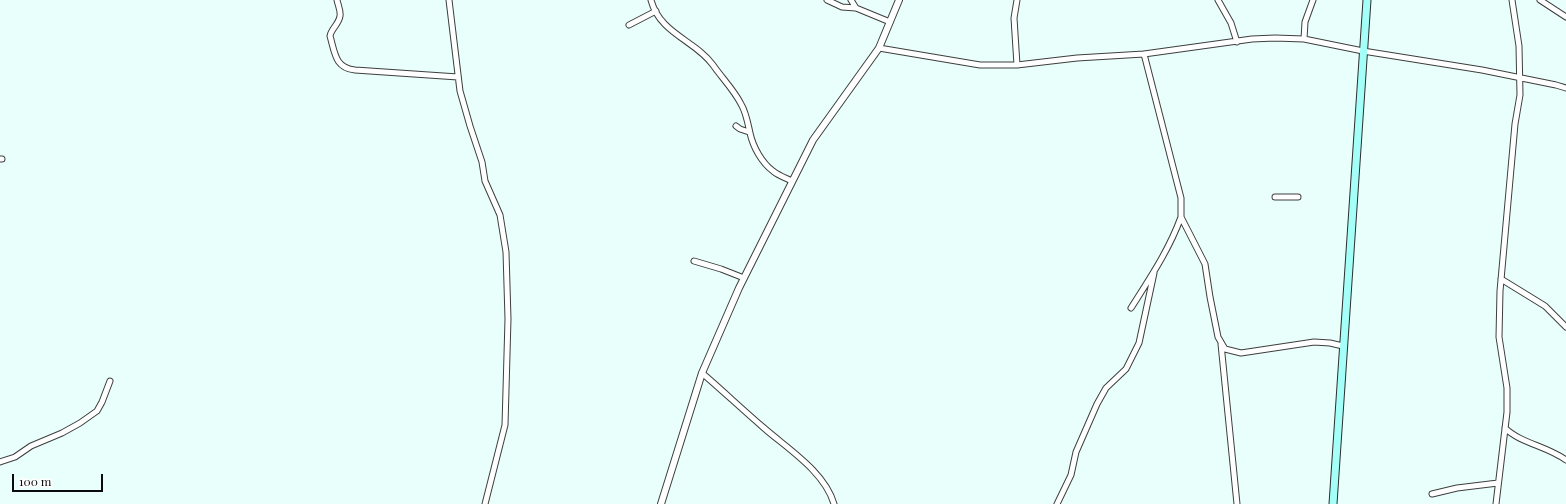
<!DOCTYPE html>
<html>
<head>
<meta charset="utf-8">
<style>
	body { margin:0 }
	#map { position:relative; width:1566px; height:504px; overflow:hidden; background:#e9fffb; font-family:"Playfair Display",serif }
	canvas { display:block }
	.scale { position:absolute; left:12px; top:474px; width:91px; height:18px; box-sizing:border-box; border:2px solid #0b0b0b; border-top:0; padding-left:5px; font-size:12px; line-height:14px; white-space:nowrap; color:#0b0b0b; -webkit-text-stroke:3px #fff; paint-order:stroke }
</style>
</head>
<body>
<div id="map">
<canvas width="1566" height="504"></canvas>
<div class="scale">100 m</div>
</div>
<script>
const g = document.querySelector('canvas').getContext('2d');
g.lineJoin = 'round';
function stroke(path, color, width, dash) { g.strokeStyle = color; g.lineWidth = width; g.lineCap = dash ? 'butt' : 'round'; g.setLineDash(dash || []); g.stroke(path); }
const minor = new Path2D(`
	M 337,0 C 338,5 341,11 340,16 C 339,24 331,29 330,36 C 335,53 335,68 355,70 L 458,77
	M 449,0 L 460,91 L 470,126 L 482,162 L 485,181 L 500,215 L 506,252 L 508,319 L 505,425 L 485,504
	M 651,0 C 660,34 695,40 713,65 C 722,78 734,90 741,104 C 746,112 748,124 750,133 C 753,147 762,163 773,171 C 779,176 786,178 792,181
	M 827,0 L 842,7 L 856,8 L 890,22
	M 851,0 L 856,8
	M 1218,0 L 1231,23 L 1237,42
	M 1540,0 L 1566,17
	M 629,25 L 656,11
	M 1304,39 L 1305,22 L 1313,0
	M 879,48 L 980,65 L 1017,65 L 1077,58 L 1144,54 L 1252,39 L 1275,38 L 1304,39 L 1363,51 L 1482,70 L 1556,85 L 1566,88
	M 1144,54 L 1181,198 L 1181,217 L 1205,264 L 1210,297 L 1218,337 L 1225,349 L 1241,353 L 1314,342 L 1330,343 L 1343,346
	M 1017,65 L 1014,18 L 1017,0
	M 736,126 L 740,129 L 749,132
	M 0,159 L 2,159
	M 1275,197 L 1298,197
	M 694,261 L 721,269 L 744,278
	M 1501,279 L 1545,306 L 1566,327
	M 1131,308 C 1150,278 1169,250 1181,217
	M 1221,344 L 1237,504
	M 702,373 C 723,391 743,410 764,428 C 788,449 825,472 834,504
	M 1505,428 C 1520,443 1547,446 1566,460
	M 0,462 L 15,457 L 31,446 L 62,433 L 80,423 L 97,411 L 102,402 L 110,381
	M 1432,494 L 1457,488 L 1498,483
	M 1057,504 L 1071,475 L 1076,452 L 1097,404 L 1106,388 L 1126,369 L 1139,343 L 1154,273
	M 1496,504 L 1507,412 L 1507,388 L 1499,337 L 1500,291 L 1515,124 L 1520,95 L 1519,46 L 1512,0`);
const tertiary = new Path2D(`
	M 661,504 L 702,373 L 739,288 L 813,140 L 879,48 L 899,0`);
const secondary = new Path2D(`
	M 1333,504 L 1367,0`);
stroke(minor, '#3e3e3e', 7);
stroke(tertiary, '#3e3e3e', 8);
stroke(secondary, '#2d2d2d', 9);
stroke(minor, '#fff', 5);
stroke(tertiary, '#fff', 6);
stroke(secondary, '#a4fff8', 7);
</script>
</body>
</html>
